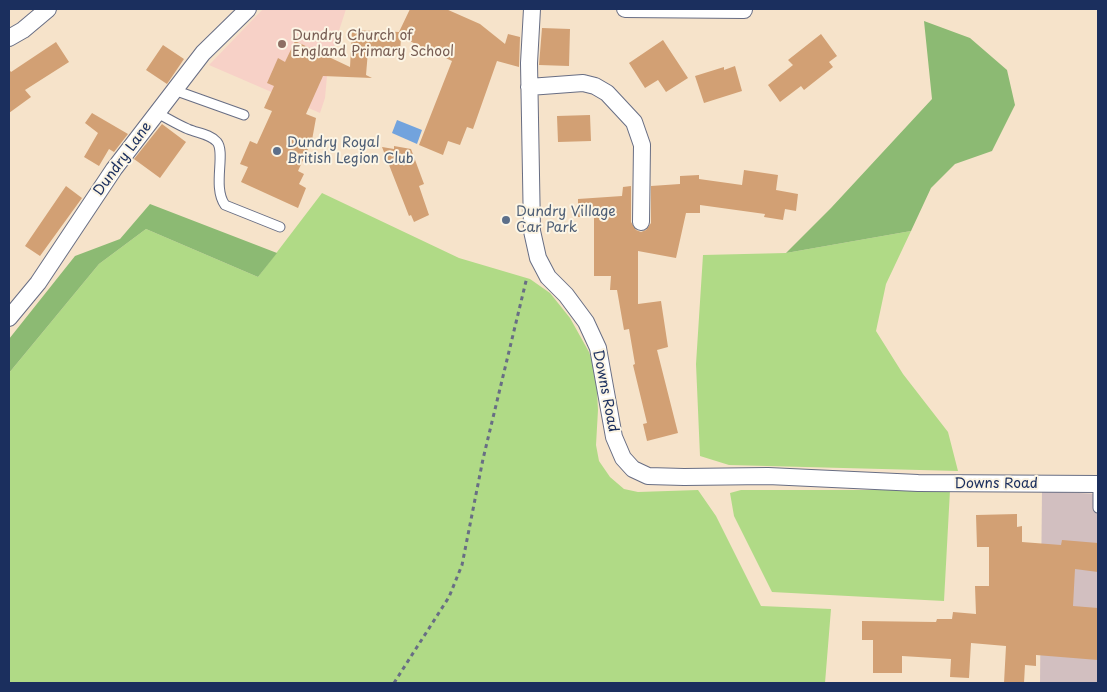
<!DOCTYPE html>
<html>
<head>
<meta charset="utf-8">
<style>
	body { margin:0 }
	#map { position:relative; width:1107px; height:692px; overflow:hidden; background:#f6e3ca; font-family:"Playpen Sans",sans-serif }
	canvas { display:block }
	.frame { position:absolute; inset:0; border:10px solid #1b2f5e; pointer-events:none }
</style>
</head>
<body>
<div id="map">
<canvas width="1107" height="692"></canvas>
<div class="frame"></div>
</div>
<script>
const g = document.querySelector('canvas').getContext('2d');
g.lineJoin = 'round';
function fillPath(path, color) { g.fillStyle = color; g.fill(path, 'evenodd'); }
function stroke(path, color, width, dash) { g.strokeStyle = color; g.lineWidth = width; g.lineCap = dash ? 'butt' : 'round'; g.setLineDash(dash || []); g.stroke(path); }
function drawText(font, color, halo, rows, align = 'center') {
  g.font = font + ' "Playpen Sans",sans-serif'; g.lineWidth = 4; g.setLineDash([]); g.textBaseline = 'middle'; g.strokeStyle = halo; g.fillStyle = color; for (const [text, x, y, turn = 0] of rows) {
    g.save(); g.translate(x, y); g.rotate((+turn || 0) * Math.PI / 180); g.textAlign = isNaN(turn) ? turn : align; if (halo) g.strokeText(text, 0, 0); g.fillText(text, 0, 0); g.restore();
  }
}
const built = new Path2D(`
	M 263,9 L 346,9 L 328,65 L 325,98 L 320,113 L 209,65 Z`);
const industrial = new Path2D(`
	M 1042,491 L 1098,494 L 1098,683 L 1040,683 Z`);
const green = new Path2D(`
	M 322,193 L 459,258 L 530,279 L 550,293 L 570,318 L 589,352 L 596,372 L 598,410 L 596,445 L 599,461 L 610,477 L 624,489 L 638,492 L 698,490 L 716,516 L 761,606 L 831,609 L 825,683 L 9,683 L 9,373 L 99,264 L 146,229 L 258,277 Z
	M 911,231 L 886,284 L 876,331 L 903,374 L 948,432 L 958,471 L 729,465 L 700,456 L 696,364 L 703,255 L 786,253 Z
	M 741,490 L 950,490 L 944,601 L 772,592 L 734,516 L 730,493 Z`);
const forest = new Path2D(`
	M 924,21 L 970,38 L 1007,70 L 1015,105 L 992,151 L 955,164 L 931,188 L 911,231 L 786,253 L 831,208 L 932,99 Z
	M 150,204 L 277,253 L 258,277 L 146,229 L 99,264 L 9,373 L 9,339 L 75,256 L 120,239 Z`);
const water = new Path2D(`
	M 397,120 L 422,130 L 417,144 L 392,133 Z`);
const building = new Path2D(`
	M 410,9 L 446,9 L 480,24 L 505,44 L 508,34 L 520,37 L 519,67 L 497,61 L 473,129 L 467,127 L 460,145 L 448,141 L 443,155 L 419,145 L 452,61 L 401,37 L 400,53 L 368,51 L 366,75 L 372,78 L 323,76 L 306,114 L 316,118 L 312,140 L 298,171 L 304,174 L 299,184 L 306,188 L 298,208 L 241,182 L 248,167 L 240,164 L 250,141 L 257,144 L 272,111 L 264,108 L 274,86 L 267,83 L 278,58 L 285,62 L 295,41 L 350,67 L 352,30 L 399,32 Z
	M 542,28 L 570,29 L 569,66 L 539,65 Z
	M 821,34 L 837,56 L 829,62 L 833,67 L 804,90 L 801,86 L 780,102 L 768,85 L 793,65 L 788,60 Z
	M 663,40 L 688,78 L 666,92 L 658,80 L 645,88 L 629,63 Z
	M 56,42 L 69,62 L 25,90 L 31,97 L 9,113 L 9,69 L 11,72 Z
	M 163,45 L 184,59 L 167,84 L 146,70 Z
	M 735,66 L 742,91 L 704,103 L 695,76 L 724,67 L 724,70 Z
	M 92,113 L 128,134 L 114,152 L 109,149 L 99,166 L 84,157 L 98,133 L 85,123 Z
	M 590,115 L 591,141 L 558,142 L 557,116 Z
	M 162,124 L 186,142 L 160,178 L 134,159 Z
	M 394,146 L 411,149 L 424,184 L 419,186 L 429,215 L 414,222 L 411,215 L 409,216 L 382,147 L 394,149 Z
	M 744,170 L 778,175 L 776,190 L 798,194 L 796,211 L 785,209 L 783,220 L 764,217 L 765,214 L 700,205 L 700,213 L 686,213 L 676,258 L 638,251 L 638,304 L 661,301 L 668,347 L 657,350 L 678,433 L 647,441 L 643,424 L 647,423 L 633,365 L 635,364 L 629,329 L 624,330 L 617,290 L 610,290 L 611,276 L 594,276 L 594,217 L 578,217 L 578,199 L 622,196 L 623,187 L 631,186 L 631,222 L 636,230 L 641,232 L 646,230 L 651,223 L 651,186 L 680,184 L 680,176 L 699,175 L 699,179 L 742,185 Z
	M 66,186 L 82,198 L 40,256 L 25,246 Z
	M 1017,514 L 1017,527 L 1022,526 L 1022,542 L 1061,545 L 1062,540 L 1098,543 L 1098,572 L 1075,569 L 1073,606 L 1098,608 L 1098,660 L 1036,655 L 1036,666 L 1025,665 L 1024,683 L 1004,683 L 1006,646 L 971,643 L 969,678 L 950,677 L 951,659 L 902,656 L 902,673 L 873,673 L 873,640 L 862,640 L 862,621 L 936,622 L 937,619 L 952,619 L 953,612 L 976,614 L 975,586 L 989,586 L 989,547 L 977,547 L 976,515 Z`);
const path = new Path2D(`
	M 394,683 L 449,597 L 462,565 L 483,459 L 527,277`);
const lane = new Path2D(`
	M 174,90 L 244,115
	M 157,113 C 167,118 178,125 188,129 C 197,133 210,134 217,142 C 226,153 212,187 225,205 L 280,227
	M 1098,484 L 1098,508`);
const street = new Path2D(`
	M 532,9 L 529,63 L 532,231 L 538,258 L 548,277 L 566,295 L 586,322 L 598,348 L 614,437 L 623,458 L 633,469 L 648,476 L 684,477 L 768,476 L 918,483 L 1098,484
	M 625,9 L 744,10
	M 9,38 L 23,30 L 48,9
	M 529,87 L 583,83 L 595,86 L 607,93 L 634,122 L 642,145 L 641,222
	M 9,318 L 38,283 L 114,169 L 203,53 L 248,9`);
const markers = [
	[282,44,5,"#8d6e63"],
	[277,151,5,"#5c6f8a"],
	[506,220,5,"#5c6f8a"]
];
const educationNames = [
	["Dundry Church of",292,36],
	["England Primary School",292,52]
];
const serviceNames = [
	["Dundry Royal",287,143],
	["British Legion Club",287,159],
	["Dundry Village",516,212],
	["Car Park",516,228]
];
const streetNames = [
	["Dundry Lane",123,159,-54],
	["Downs Road",605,391,79],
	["Downs Road",996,484]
];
fillPath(built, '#f7d1c7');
fillPath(industrial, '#d2bfc0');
fillPath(green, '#b0da86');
fillPath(forest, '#8cba73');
fillPath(water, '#72a3dd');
fillPath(building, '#d2a074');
stroke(lane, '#686e84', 11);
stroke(street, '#686e84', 18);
stroke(path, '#686e84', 3, [4, 4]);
stroke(lane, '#fff', 9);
stroke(street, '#fff', 16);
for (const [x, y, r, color] of markers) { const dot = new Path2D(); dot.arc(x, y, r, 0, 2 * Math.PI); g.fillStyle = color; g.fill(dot); stroke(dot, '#fcf5e5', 2); }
drawText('14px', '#785e54', '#fcf5e5', educationNames, 'left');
drawText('14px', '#4e5e75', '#fcf5e5', serviceNames, 'left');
drawText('14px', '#1b2f5e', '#fcf5e5', streetNames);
</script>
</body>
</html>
